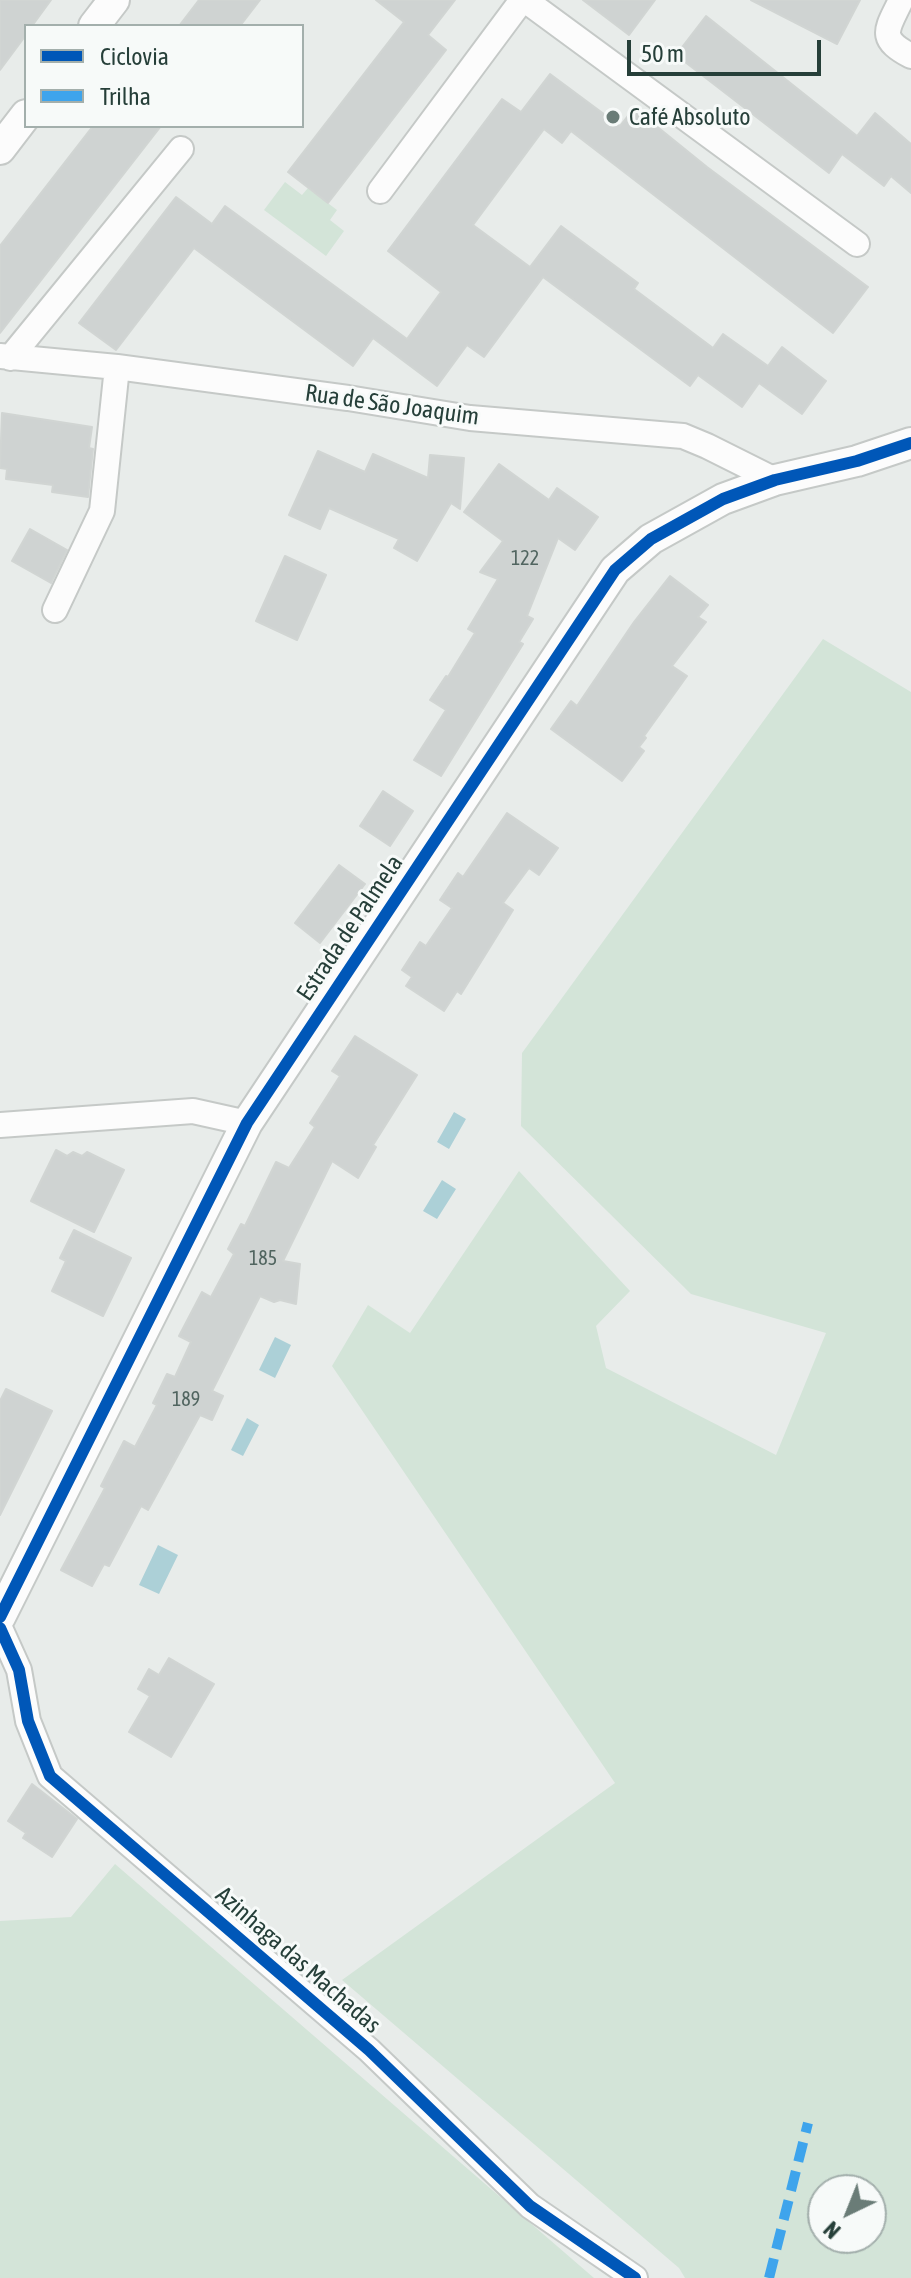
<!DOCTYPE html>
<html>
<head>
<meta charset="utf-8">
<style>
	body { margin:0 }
	#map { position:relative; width:911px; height:2278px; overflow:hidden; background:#e8ecea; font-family:"Asap Condensed",sans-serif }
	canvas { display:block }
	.legend { position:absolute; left:24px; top:24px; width:280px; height:104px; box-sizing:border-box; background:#f7faf9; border:2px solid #a3afac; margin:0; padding:10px 14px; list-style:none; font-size:24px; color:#263f39 }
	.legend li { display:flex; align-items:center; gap:16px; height:40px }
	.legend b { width:40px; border:2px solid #a3afac }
	.north { position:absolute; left:807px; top:2174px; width:80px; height:80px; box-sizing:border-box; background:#f7faf9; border:2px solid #a3afac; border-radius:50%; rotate:223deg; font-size:22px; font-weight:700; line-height:32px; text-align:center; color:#263f39 }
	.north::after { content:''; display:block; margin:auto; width:28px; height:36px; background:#6a7c77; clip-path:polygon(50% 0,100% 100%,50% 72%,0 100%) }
	.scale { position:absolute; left:627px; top:40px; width:194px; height:36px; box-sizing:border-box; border:4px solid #263f39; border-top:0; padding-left:10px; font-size:24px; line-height:28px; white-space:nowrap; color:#263f39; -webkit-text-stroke:6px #f7faf9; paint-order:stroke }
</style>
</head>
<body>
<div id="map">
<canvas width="911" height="2278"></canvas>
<ul class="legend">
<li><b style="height:10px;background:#0057b8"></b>Ciclovia</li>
<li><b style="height:10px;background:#3ea4ec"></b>Trilha</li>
</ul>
<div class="north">N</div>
<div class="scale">50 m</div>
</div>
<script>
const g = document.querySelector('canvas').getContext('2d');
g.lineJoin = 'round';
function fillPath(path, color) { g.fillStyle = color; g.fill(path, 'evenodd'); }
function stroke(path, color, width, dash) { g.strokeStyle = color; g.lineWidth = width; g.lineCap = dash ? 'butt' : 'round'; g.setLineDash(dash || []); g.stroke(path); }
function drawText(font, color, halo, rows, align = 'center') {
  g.font = font + ' "Asap Condensed",sans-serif'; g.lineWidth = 6; g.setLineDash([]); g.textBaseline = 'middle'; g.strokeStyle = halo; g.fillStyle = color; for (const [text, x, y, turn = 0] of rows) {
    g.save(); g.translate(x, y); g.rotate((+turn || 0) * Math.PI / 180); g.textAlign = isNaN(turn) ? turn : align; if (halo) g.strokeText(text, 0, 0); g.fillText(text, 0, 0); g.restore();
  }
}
const green = new Path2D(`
	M 285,182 L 302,195 L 308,188 L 337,210 L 330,220 L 344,231 L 326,256 L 264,210 Z
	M 823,639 L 911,692 L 911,2278 L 685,2278 L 679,2268 L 342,1980 L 615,1783 L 332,1366 L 368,1305 L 410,1333 L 519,1171 L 630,1291 L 596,1326 L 606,1368 L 776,1455 L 826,1333 L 691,1294 L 521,1126 L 522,1053 ZM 871,2190 L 871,2238 L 823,2238 L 823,2190 Z
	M 115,1864 L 594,2278 L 0,2278 L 0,1921 L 71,1917 Z`);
const water = new Path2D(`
	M 454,1112 L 466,1119 L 449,1149 L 437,1142 Z
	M 442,1180 L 456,1189 L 437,1219 L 423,1211 Z
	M 275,1337 L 291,1345 L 275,1378 L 259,1370 Z
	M 247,1418 L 259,1425 L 243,1456 L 231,1450 Z
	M 158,1545 L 178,1555 L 159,1594 L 139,1585 Z`);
const building = new Path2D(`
	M 0,0 L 51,0 L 32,26 L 26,26 L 26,35 L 0,70 Z
	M 199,0 L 260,0 L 240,26 L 179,26 Z
	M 376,0 L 455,0 L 428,35 L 446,50 L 328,203 L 288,172 L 404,22 Z
	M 583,0 L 655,0 L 629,35 Z
	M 751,0 L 860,0 L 837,44 Z
	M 706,16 L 857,136 L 875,113 L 911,144 L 911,193 L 891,176 L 884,186 L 842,154 L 829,173 L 676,55 Z
	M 550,74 L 620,126 L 634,108 L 707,167 L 868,287 L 833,333 L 571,131 L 562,143 L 544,129 L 473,225 L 530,267 L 561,226 L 638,283 L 634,289 L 713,348 L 723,334 L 768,366 L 782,347 L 826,381 L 802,414 L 759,383 L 742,407 L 698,375 L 690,386 L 543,277 L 484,357 L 467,345 L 437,386 L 373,338 L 353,366 L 194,248 L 116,350 L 79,323 L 176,197 L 212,224 L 225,206 L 407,339 L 441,292 L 388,251 L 502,99 L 521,112 Z
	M 93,126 L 161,126 L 0,333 L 0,246 Z
	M 2,413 L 92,427 L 89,448 L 93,449 L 88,497 L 52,492 L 53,485 L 6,479 L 7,469 L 0,468 Z
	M 318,451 L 365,472 L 373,454 L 428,478 L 430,455 L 464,458 L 460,509 L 451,503 L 417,561 L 394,548 L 399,539 L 329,508 L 320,529 L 289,515 Z
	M 499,464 L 549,500 L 557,488 L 598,517 L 575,550 L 558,538 L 527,616 L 533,619 L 519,642 L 523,644 L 441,776 L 414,760 L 446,710 L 430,700 L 446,676 L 448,677 L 475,633 L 468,629 L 498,579 L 480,572 L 503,541 L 464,512 Z
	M 30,529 L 67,550 L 51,583 L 12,561 Z
	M 285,556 L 326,575 L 297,640 L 256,621 Z
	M 670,576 L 708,605 L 698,617 L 706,622 L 672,666 L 687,676 L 644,736 L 646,738 L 639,747 L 644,751 L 622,781 L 551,729 L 571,701 L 577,706 L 634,622 Z
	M 383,791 L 413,811 L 390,846 L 360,826 Z
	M 507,813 L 558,848 L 539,875 L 529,868 L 503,903 L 513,910 L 461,994 L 457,991 L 444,1011 L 406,986 L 412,977 L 402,970 L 420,942 L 426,946 L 452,908 L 440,900 L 458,873 L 463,877 Z
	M 339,865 L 365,884 L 320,943 L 295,923 Z
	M 355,1036 L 417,1075 L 373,1145 L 376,1147 L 358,1178 L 332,1161 L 283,1261 L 300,1264 L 296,1304 L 280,1300 L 274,1302 L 260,1296 L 212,1391 L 223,1396 L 212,1420 L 200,1415 L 148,1510 L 141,1506 L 109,1566 L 104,1564 L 92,1586 L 61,1570 L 105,1488 L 101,1486 L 124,1441 L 135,1447 L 157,1405 L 153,1403 L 167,1374 L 175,1377 L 191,1342 L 179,1336 L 202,1292 L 211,1297 L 234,1254 L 228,1249 L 241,1224 L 245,1226 L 276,1162 L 289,1168 L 315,1127 L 310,1123 L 340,1076 L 332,1071 Z
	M 56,1150 L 67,1156 L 73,1152 L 82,1156 L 87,1152 L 124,1170 L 94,1232 L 31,1201 Z
	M 74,1230 L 131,1258 L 103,1316 L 52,1291 L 66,1261 L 60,1258 Z
	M 6,1389 L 52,1411 L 0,1515 L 0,1401 Z
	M 169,1658 L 214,1684 L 171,1757 L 129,1732 L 150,1696 L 138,1689 L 149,1669 L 159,1675 Z
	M 32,1784 L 77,1819 L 52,1857 L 23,1838 L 26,1833 L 8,1821 Z`);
const minor = new Path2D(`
	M 525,0 L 857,244
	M 901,0 C 887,30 877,38 911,56
	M 380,191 L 522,0
	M 0,356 L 117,367 L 348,398 L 470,418 L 683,436 L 707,446 L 775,480
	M 10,358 L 181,149
	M 55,610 L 102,511 L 117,367
	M 0,1125 L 193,1111 L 247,1123
	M 0,1628 L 19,1670 L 28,1721 L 50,1776 L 369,2050 L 530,2206 L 635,2278`);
const tertiary = new Path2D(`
	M 94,26 L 114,0
	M 0,149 L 26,115
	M 0,1617 L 247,1123 L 615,570 L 651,539 L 723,499 L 775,480 L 857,461 L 911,443`);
const quiet = new Path2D(`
	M 769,2278 L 808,2123`);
const cycleway = new Path2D(`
	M 0,1617 L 247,1123 L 615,570 L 651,539 L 723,499 L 775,480 L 857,461 L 911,443
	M 0,1628 L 19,1670 L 28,1721 L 50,1776 L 369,2050 L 530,2206 L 635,2278`);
const markers = [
	[613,117,8,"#6a7c77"]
];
const numberNames = [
	["122",525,559],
	["185",263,1259],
	["189",186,1400]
];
const poiNames = [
	["Café Absoluto",629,117]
];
const streetNames = [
	["Rua de São Joaquim",392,405,8],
	["Estrada de Palmela",350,928,-56],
	["Azinhaga das Machadas",298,1960,41]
];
fillPath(green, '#d3e4d8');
fillPath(water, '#acd0d7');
fillPath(building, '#cfd3d2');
stroke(building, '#d1d5d3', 2);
stroke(minor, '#c5c9c7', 28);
stroke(tertiary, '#c5c9c7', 34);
stroke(minor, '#fcfcfc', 24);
stroke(tertiary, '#fcfcfc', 30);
stroke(quiet, '#3ea4ec', 10, [20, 10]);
stroke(cycleway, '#0057b8', 12);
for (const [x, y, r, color] of markers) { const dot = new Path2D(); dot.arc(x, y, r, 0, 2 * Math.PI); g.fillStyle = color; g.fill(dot); stroke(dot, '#f7faf9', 3); }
drawText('20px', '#516560', null, numberNames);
drawText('24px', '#263f39', '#f7faf9', poiNames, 'left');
drawText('24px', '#263f39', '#f7faf9', streetNames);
</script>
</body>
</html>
